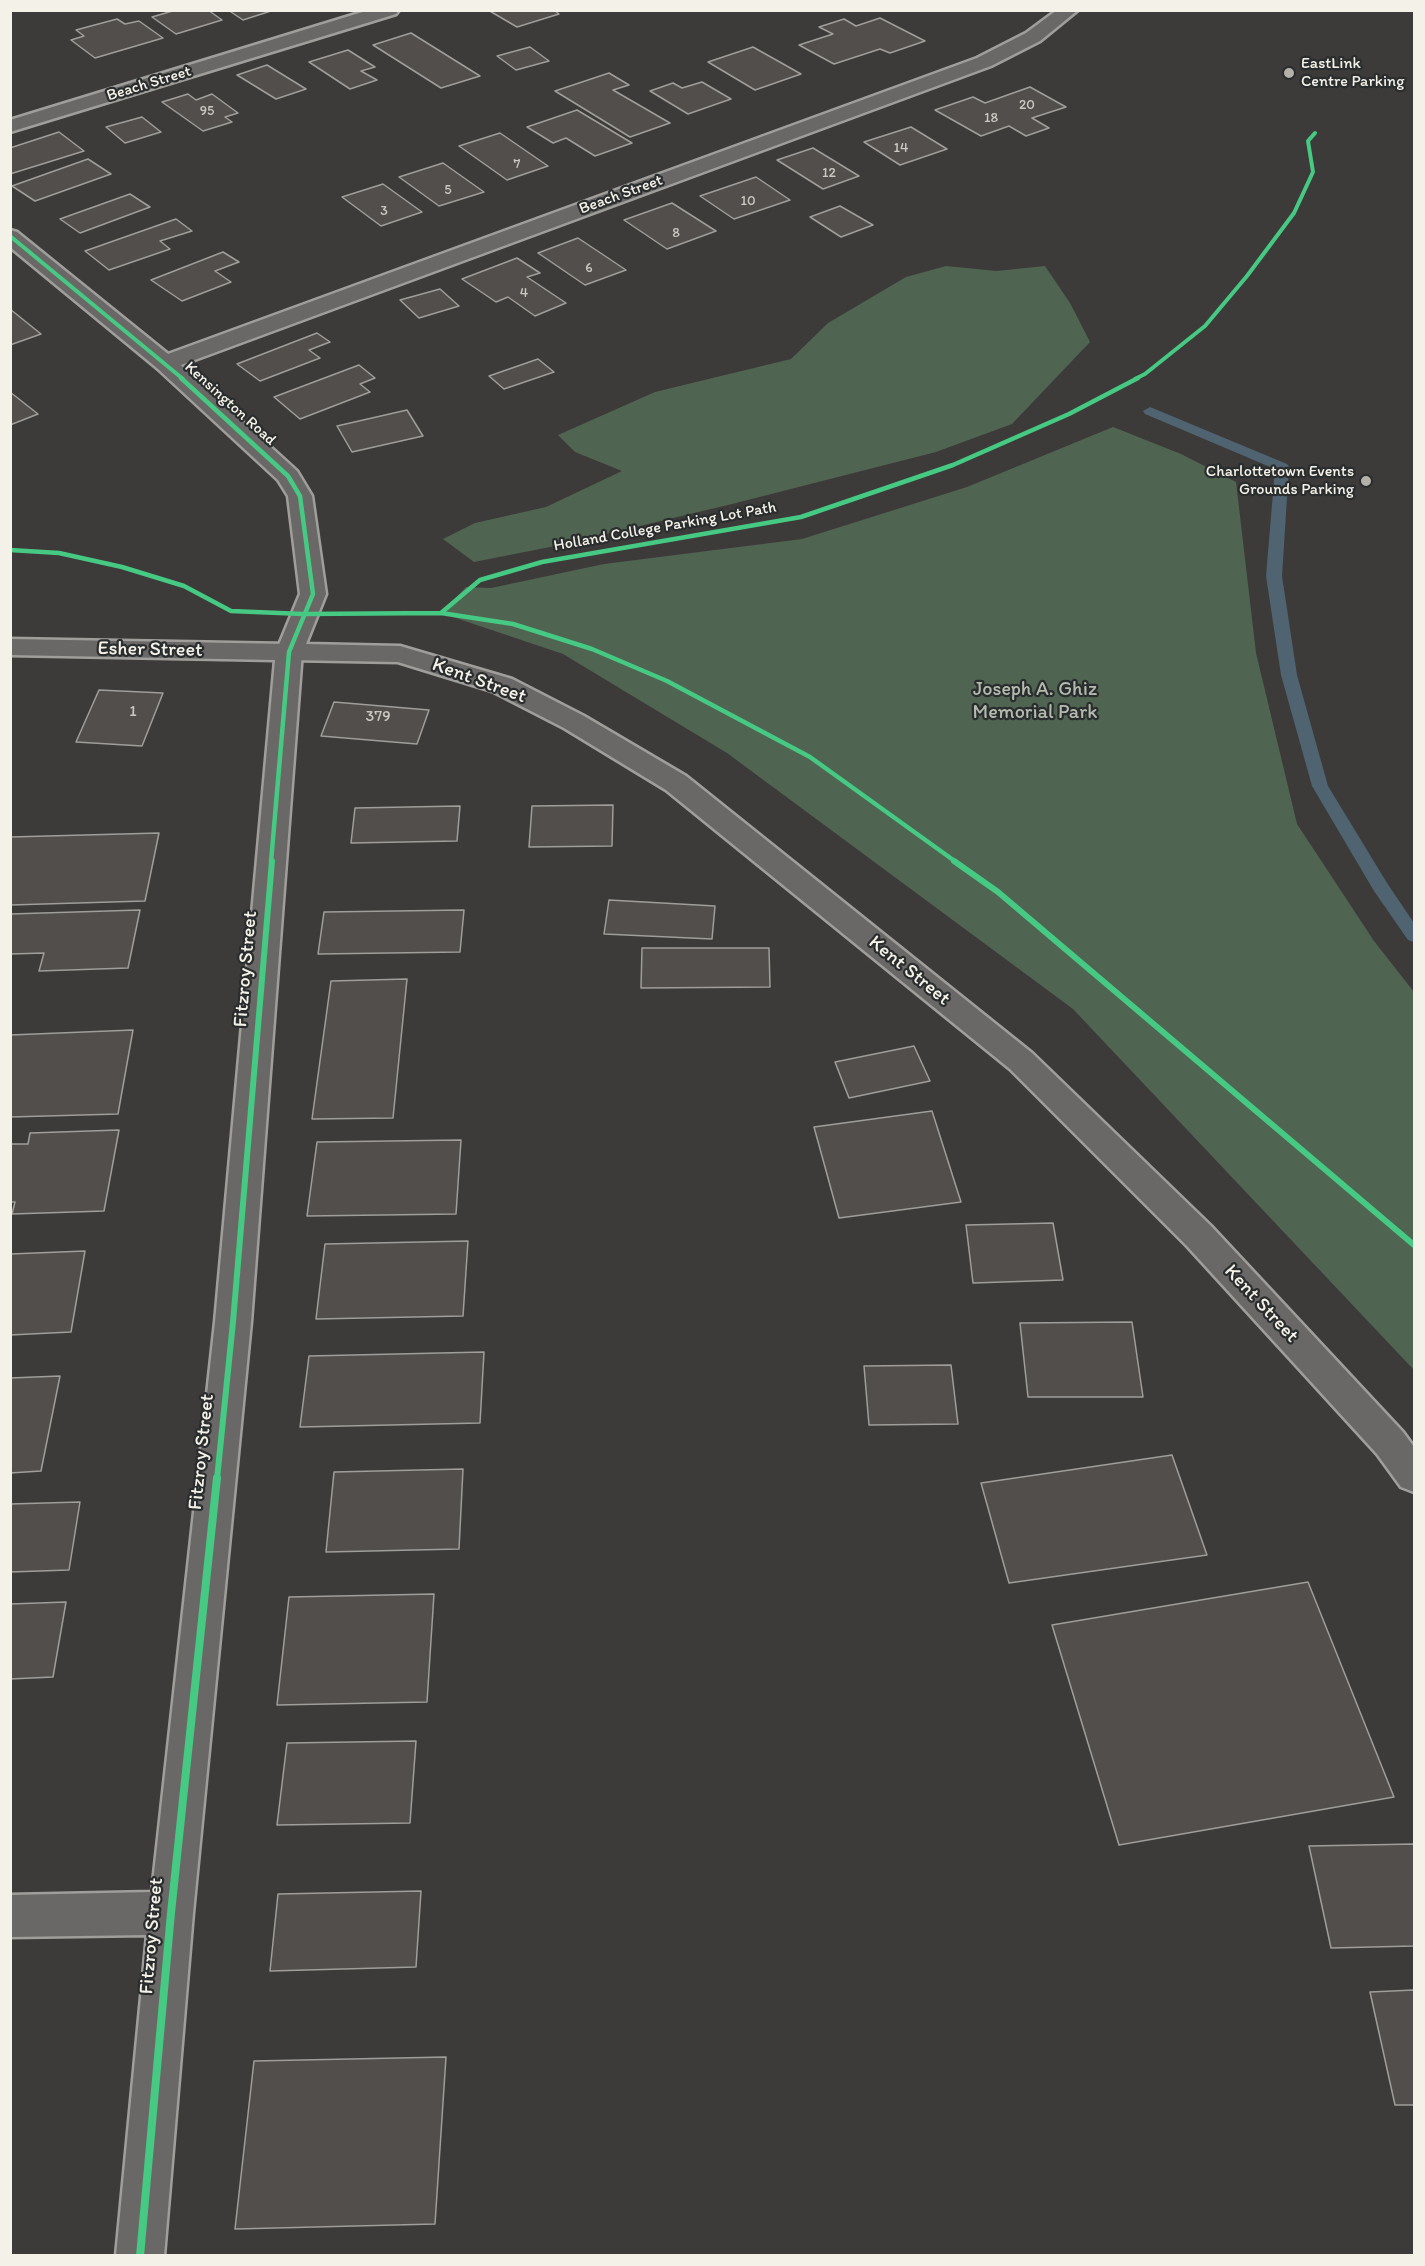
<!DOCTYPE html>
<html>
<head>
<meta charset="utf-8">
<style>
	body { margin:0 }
	#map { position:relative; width:1425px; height:2266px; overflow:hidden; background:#3c3b39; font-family:Itim,sans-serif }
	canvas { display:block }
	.frame { position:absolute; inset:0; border:12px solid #f4f1e8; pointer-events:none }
</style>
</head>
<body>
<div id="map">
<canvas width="1425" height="2266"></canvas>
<div class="frame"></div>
</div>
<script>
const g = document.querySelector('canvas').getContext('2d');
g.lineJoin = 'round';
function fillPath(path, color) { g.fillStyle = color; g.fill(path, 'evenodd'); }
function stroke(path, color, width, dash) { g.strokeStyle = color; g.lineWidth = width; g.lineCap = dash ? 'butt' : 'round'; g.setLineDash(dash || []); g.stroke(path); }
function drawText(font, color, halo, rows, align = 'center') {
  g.font = font + ' Itim,sans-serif'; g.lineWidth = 4.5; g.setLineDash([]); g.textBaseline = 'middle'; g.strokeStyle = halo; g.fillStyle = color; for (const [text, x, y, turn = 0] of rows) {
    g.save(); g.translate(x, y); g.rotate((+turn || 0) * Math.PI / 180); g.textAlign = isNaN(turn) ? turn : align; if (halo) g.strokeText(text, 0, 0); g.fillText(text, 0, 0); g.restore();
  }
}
const green = new Path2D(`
	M 946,266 L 997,271 L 1045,266 L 1070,303 L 1090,342 L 1012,424 L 936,452 L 732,504 L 560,545 L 474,562 L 443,539 L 475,523 L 546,507 L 622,471 L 575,452 L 558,435 L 655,392 L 791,359 L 828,323 L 906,277 Z
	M 1113,427 L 1181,454 L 1236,482 L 1256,653 L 1297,824 L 1374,941 L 1414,992 L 1414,1370 L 1073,1009 L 727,753 L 563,654 L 441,613 L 466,587 L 491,588 L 604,564 L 802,539 L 967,487 Z`);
const stream = new Path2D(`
	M 1150,407 L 1287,464 L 1289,467 L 1282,576 L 1297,675 L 1328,786 L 1387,883 L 1414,923 L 1414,942 L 1408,940 L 1374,891 L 1312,786 L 1281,675 L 1266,576 L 1275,469 L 1145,414 L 1143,411 Z`);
const building = new Path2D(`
	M 176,10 L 208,10 L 222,20 L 176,34 L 152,17 Z
	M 228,10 L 274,10 L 243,20 Z
	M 488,10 L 554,10 L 559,14 L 517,27 Z
	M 880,18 L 925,41 L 890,53 L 880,49 L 834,64 L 799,45 L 833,34 L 819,27 L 844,19 L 856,26 Z
	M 117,19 L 125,24 L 139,21 L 163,38 L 95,58 L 71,40 L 84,36 L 76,30 Z
	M 411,33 L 480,76 L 441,88 L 373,45 Z
	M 530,47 L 549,61 L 516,70 L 497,56 Z
	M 753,47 L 801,74 L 755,90 L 708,62 Z
	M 348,50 L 375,67 L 361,71 L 377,80 L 350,89 L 309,62 Z
	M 267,65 L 306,89 L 276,99 L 237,75 Z
	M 609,73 L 629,85 L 613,90 L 670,123 L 630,137 L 555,91 Z
	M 702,82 L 731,99 L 688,114 L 650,91 L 673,83 L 682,88 Z
	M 1030,87 L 1066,107 L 1032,118 L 1049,128 L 1026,136 L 1009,126 L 981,136 L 935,110 L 973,97 L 985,103 Z
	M 188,94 L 196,100 L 212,94 L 238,113 L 225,117 L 232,122 L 203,131 L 162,102 Z
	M 577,110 L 632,143 L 595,156 L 566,138 L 553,143 L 527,127 Z
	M 142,117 L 161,132 L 125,143 L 106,127 Z
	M 911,127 L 947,149 L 900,165 L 864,142 Z
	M 59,132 L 84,151 L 10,174 L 10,148 Z
	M 500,133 L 548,166 L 507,180 L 459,146 Z
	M 813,148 L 859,176 L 823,189 L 777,160 Z
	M 88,159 L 111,174 L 35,201 L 12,186 Z
	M 443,163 L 484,192 L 439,206 L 399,177 Z
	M 756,177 L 790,200 L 734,219 L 700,196 Z
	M 383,184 L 422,212 L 381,226 L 342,197 Z
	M 130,194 L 150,207 L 80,233 L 60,219 Z
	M 672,203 L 716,231 L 667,249 L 624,220 Z
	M 840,206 L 873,225 L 841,237 L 810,217 Z
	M 176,219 L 192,231 L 160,241 L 170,249 L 109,270 L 85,251 Z
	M 578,238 L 626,270 L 585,285 L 538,253 Z
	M 223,252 L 239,262 L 215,271 L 231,282 L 182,301 L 151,280 Z
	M 517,258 L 540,273 L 527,277 L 566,303 L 535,316 L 508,297 L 496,302 L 462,279 Z
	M 440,289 L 459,306 L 419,318 L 400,300 Z
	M 10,309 L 41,334 L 10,345 Z
	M 317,333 L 330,342 L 309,350 L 320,358 L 260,381 L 237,364 Z
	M 538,359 L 554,372 L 504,389 L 489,376 Z
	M 359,365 L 375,378 L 360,384 L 370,392 L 300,419 L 274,397 Z
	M 10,392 L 38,414 L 10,425 Z
	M 407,410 L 423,436 L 352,452 L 337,426 Z
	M 99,690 L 163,693 L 142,746 L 76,742 Z
	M 334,702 L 429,710 L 417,744 L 321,736 Z
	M 613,805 L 612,846 L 529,847 L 532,806 Z
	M 460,806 L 457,841 L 351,843 L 355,808 Z
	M 159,833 L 145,901 L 10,905 L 10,837 Z
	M 609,900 L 715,906 L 712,939 L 604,934 Z
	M 140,910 L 128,968 L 39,971 L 44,953 L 10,954 L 10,914 Z
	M 464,910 L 460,952 L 318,954 L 324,912 Z
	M 642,948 L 769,948 L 770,987 L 641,988 Z
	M 407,979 L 393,1118 L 312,1119 L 331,981 Z
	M 133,1030 L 118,1114 L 10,1117 L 10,1035 Z
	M 914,1046 L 930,1081 L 849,1098 L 835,1062 Z
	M 932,1111 L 961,1202 L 839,1218 L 814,1127 Z
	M 119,1130 L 104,1211 L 12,1214 L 15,1202 L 10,1202 L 10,1144 L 28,1144 L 30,1133 Z
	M 461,1140 L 456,1214 L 307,1216 L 317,1142 Z
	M 1053,1223 L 1063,1280 L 973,1283 L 966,1225 Z
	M 468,1241 L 463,1316 L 316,1319 L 325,1244 Z
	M 85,1251 L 71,1332 L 10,1335 L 10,1254 Z
	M 1132,1322 L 1143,1397 L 1028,1397 L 1020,1323 Z
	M 484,1352 L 480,1423 L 300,1427 L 309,1356 Z
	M 951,1365 L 958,1424 L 869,1425 L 864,1366 Z
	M 60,1376 L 41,1471 L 10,1473 L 10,1378 Z
	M 1172,1455 L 1207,1555 L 1009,1583 L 981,1483 Z
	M 463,1469 L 459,1549 L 326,1552 L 334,1472 Z
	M 80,1502 L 69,1570 L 10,1572 L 10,1504 Z
	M 1308,1582 L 1394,1797 L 1119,1845 L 1052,1625 Z
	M 434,1594 L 427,1702 L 277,1705 L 289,1597 Z
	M 66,1602 L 53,1677 L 10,1679 L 10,1604 Z
	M 416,1741 L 410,1823 L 277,1825 L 287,1743 Z
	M 1414,1844 L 1414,1946 L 1331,1948 L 1309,1846 Z
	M 421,1891 L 416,1967 L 270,1971 L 278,1894 Z
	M 1414,1990 L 1414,2105 L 1395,2105 L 1370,1992 Z
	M 446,2057 L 435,2224 L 235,2229 L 254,2061 Z`);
const street = new Path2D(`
	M 369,10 L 399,10 L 396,14 L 10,132 L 10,120 Z
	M 1057,10 L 1078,10 L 1040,41 L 991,66 L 173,368 L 165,370 L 157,368 L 154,363 L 157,358 L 977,58 L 1026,33 Z
	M 10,639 L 289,644 L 298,646 L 302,652 L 251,1322 L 193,1913 L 164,2256 L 116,2256 L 147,1935 L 10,1937 L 10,1895 L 152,1892 L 215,1322 L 275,660 L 10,655 Z`);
const secondary = new Path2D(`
	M 10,230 L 17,232 L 173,358 L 297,471 L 312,496 L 326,594 L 306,644 L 400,646 L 512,679 L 584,716 L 686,776 L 1032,1053 L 1211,1226 L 1403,1432 L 1414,1447 L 1414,1492 L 1401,1487 L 1377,1454 L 1187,1246 L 1010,1069 L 666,790 L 564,728 L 492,691 L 398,662 L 289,660 L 280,658 L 276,652 L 300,594 L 288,496 L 278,480 L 157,368 L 10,247 Z`);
const cyclewayFar3 = new Path2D(`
	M 10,236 L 183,379
	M 1135,379 L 1145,374 L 1205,326 L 1247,276 L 1294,213 L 1313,172 L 1308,141 L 1315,133`);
const cyclewayFar2 = new Path2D(`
	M 181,378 L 288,476 L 300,496 L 313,594 L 289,652 L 271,862
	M 10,550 L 59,553 L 122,567 L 184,586 L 231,611 L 303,614 L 441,613 L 513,624 L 592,649 L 667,681 L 810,757 L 956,862
	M 441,613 L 480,580 L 542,562 L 801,517 L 953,465 L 1069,414 L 1138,378`);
const cyclewayFar1 = new Path2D(`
	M 954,861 L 998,892 L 1414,1245
	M 217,1479 L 233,1322 L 272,861`);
const cycleway = new Path2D(`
	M 140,2256 L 171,1913 L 217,1478`);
const markers = [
	[1289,73,6,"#b4b1ab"],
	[1366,481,6,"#b4b1ab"]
];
const farNumbernames = [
	["20",1027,105],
	["95",207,111],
	["18",991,118],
	["14",901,148],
	["7",517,164],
	["12",829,173],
	["5",448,190],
	["10",748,201],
	["3",384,211],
	["8",676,233],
	["6",589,268],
	["4",524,293]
];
const farPoinames = [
	["EastLink",1301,64],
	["Centre Parking",1301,82],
	["Charlottetown Events",1354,472,"right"],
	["Grounds Parking",1354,490,"right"]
];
const farStreetnames = [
	["Beach Street",149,84,-17],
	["Beach Street",621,195,-20],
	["Kensington Road",230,404,42],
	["Holland College Parking Lot Path",665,527,-10]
];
const numberNames = [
	["1",133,712],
	["379",378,717]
];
const streetNames = [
	["Esher Street",150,650,1],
	["Kent Street",479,681,20],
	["Fitzroy Street",246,969,-85],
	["Kent Street",909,971,39],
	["Kent Street",1261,1304,47],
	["Fitzroy Street",202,1452,-84],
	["Fitzroy Street",152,1936,-85]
];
const parkNames = [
	["Joseph A. Ghiz",1035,690],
	["Memorial Park",1035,713]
];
fillPath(green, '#506452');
fillPath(stream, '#4f6370');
fillPath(building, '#514e4b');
stroke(building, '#9f9e9b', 1.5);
stroke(street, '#9f9e9b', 5);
stroke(secondary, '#9f9e9b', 5);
fillPath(street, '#696866');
fillPath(secondary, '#696866');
stroke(cyclewayFar3, '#46c982', 4);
stroke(cyclewayFar2, '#46c982', 4.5);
stroke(cyclewayFar1, '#46c982', 6);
stroke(cycleway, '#46c982', 8);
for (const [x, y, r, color] of markers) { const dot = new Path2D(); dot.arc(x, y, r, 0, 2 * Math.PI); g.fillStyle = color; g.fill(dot); stroke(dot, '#2a2d2e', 2); }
drawText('14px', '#cbc8c1', null, farNumbernames);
drawText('16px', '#f4f1e8', '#2a2d2e', farPoinames, 'left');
drawText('16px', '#f4f1e8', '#2a2d2e', farStreetnames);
drawText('16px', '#cbc8c1', null, numberNames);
drawText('20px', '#f4f1e8', '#2a2d2e', streetNames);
drawText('20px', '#b4bbae', '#2a2d2e', parkNames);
</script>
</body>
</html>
